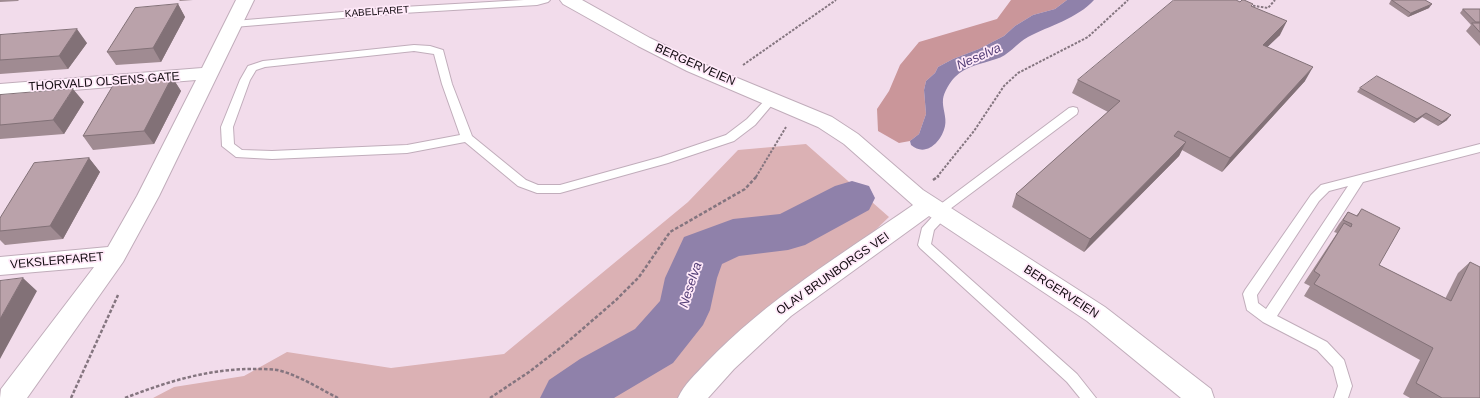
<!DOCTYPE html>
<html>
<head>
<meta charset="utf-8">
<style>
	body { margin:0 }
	canvas { display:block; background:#f2dceb }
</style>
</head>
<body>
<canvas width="1480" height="398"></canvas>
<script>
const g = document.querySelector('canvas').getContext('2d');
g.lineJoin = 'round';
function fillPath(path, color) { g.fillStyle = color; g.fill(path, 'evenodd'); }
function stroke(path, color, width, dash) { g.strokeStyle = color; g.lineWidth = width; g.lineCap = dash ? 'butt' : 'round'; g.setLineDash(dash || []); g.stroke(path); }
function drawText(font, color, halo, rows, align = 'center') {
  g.font = font + ' Helvetica,sans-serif'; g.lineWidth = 3.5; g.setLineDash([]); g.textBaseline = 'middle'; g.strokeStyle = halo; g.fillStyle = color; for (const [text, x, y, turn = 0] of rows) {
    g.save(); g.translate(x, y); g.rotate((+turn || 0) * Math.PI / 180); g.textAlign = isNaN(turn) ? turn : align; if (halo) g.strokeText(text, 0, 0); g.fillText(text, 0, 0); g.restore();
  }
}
const green = new Path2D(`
	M 806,144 L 889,217 L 699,398 L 153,398 L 174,387 L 244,376 L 287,352 L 391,368 L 504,354 L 688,202 L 738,150 Z`);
const forest = new Path2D(`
	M 1011,0 L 1067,0 L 1055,9 L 1033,15 L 1015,26 L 1004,36 L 979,49 L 953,59 L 938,67 L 935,73 L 926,81 L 924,90 L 926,114 L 919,134 L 910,141 L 899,143 L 878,131 L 877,109 L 889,91 L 900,65 L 919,42 L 997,19 Z`);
const water = new Path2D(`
	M 1067,0 L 1094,0 C 1078,18 1049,26 1028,37 C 1017,43 1008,56 996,59 C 981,64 966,66 955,77 C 950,82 944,92 943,99 C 942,108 947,117 945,126 C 942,141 926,158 911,145 L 910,141 L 919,134 L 926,114 L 924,90 L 926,81 L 935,73 L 938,67 L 953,59 L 979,49 L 1004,36 L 1015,26 L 1033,15 L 1055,9 Z`);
const river = new Path2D(`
	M 852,181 L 869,186 L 875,198 L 869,210 L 805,245 L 788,250 L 739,256 L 722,264 L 717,278 L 710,310 L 703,325 L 673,363 L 614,398 L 540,398 L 549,380 L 580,359 L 635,329 L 660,301 L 665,278 L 684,237 L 733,219 L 780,214 L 835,186 Z`);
const pathFar1 = new Path2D(`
	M 1249,5 L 1268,8 L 1275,0
	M 743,65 L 836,0
	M 756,177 L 786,127
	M 937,177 L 974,131 L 1004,86 L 1018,73 L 1088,37 L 1128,0`);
const path = new Path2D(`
	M 933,180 L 939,176
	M 71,398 L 118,295
	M 125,398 C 166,382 208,369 252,369 C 260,369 269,369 277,370 C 299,375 318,388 338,398
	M 490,398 L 529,372 L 564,345 L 616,300 L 639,277 L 670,232 L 745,189 L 757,176`);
const service = new Path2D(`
	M 524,0 L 550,0 L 548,2 L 537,5 L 403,13 L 234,27 L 229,24 L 234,21 L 403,7 Z
	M 414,45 L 430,46 L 443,50 L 452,84 L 472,136 L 526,180 L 538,185 L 560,185 L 661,157 L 726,135 L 747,119 L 768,97 L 776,97 L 777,99 L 755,125 L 734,141 L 668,163 L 560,193 L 537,193 L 518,186 L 465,142 L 407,153 L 272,159 L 236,157 L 222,146 L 221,127 L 240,80 L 248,66 L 263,61 ZM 414,51 L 434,54 L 442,84 L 460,135 L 407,145 L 272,151 L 242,150 L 234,144 L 233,127 L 250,80 L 256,70 L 265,67 Z
	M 1073,107 L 1077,108 L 1078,111 L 1077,114 L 946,212 L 948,215 L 934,230 L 931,244 L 1077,374 L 1096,398 L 1080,398 L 1067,382 L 920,248 L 918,245 L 922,228 L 934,215 L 932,212 L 934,209 L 1069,108 Z
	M 1480,144 L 1480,152 L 1363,182 L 1277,316 L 1327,342 L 1344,360 L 1352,386 L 1348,398 L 1334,398 L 1338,386 L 1333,367 L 1317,350 L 1263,322 L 1247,310 L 1243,294 L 1245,290 L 1311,195 L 1321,185 ZM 1348,186 L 1266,309 L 1258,303 L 1257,295 L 1319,201 L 1329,191 Z`);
const minor = new Path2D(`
	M 236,0 L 254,0 L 159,196 L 123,262 L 27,398 L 0,398 L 1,389 L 94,267 L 0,275 L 0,257 L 108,247 L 137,196 L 196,80 L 0,96 L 0,84 L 202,68 Z
	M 560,0 L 582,0 L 650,38 L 701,63 L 832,117 L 858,134 L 923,190 L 1105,307 L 1211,389 L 1214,398 L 1181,398 L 1087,321 L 929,216 L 791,316 L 734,369 L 708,398 L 678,398 C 684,384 696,374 706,363 C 766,300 842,254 913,205 L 844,144 L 818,127 L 687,71 L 638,46 L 563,4 Z`);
const wall = new Path2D(`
	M 0,0 L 19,0 L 18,1 L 0,2 Z
	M 179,0 L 193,0 L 180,1 Z
	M 1391,0 L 1425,0 L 1429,8 L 1408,17 L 1389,4 Z
	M 178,4 L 185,17 L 161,62 L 116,65 L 107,52 Z
	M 1252,7 L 1280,35 L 1267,47 L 1305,81 L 1222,172 L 1182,150 L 1179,156 L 1084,252 L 1012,207 L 1016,194 L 1108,112 L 1072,93 L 1078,80 Z
	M 1463,9 L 1480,9 L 1480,46 L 1466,31 L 1471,25 L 1460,13 Z
	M 0,35 L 87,43 L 68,69 L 0,74 Z
	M 172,77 L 181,91 L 154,144 L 93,150 L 83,136 Z
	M 1360,88 L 1447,120 L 1438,126 L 1422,117 L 1414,123 L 1357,92 Z
	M 0,95 L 84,102 L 64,134 L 0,139 Z
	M 89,158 L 100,172 L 63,239 L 5,245 L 0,240 L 0,218 Z
	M 1362,209 L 1379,265 L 1445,299 L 1458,273 L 1470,262 L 1480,398 L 1410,398 L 1403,394 L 1420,360 L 1304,296 L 1310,286 L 1304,283 L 1337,233 L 1334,232 L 1339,224 L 1348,212 L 1356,216 Z`);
const shadedWall = new Path2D(`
	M 178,4 L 185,17 L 161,62 L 153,48 Z
	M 1432,4 L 1429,8 L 1408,17 L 1411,13 Z
	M 1287,21 L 1280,35 L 1255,59 L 1263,45 Z
	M 77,29 L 87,43 L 68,69 L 59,56 Z
	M 1313,67 L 1305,81 L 1222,172 L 1230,158 Z
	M 172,77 L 181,91 L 154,144 L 144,131 Z
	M 73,89 L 84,102 L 64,134 L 53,120 Z
	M 1426,113 L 1422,117 L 1414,123 L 1417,119 Z
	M 1451,115 L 1447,120 L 1438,126 L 1442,122 Z
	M 1186,142 L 1179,156 L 1084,252 L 1090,239 Z
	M 89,158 L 100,172 L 63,239 L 50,226 Z
	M 23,278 L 37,291 L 0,359 L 0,319 Z`);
const building = new Path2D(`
	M 1174,0 L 1236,0 L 1240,2 L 1242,0 L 1244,0 L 1253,4 L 1251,6 L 1287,21 L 1263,45 L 1313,67 L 1230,158 L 1178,131 L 1174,136 L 1186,142 L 1090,239 L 1016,194 L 1120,101 L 1078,80 Z
	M 1392,0 L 1425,0 L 1432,4 L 1411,13 Z
	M 178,4 L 153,48 L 107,52 L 135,8 Z
	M 1463,9 L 1480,9 L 1480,22 L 1476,22 Z
	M 1472,23 L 1480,23 L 1480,32 Z
	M 77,29 L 59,56 L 0,60 L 0,35 Z
	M 1377,76 L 1451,115 L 1442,122 L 1426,113 L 1417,119 L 1360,88 Z
	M 172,77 L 144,131 L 83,136 L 115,82 Z
	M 73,89 L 53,120 L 0,125 L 0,95 Z
	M 89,158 L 50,226 L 0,231 L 0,218 L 34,163 Z
	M 1362,209 L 1400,228 L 1379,265 L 1451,301 L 1470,262 L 1480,267 L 1480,398 L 1442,398 L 1416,383 L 1433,348 L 1314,284 L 1320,275 L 1314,271 L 1344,223 L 1351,227 L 1352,224 L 1343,220 L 1348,212 L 1357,216 Z
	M 23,278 L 0,319 L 0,281 Z`);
const farStreetnames = [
	["KABELFARET",377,12,-4]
];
const streetNames = [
	["BERGERVEIEN",695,65,24],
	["THORVALD OLSENS GATE",104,82,-4],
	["VEKSLERFARET",57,261,-5],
	["OLAV BRUNBORGS VEI",833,274,-35],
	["BERGERVEIEN",1061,292,33]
];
const waterNames = [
	["Neselva",979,57,-24],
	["Neselva",691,285,-72]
];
fillPath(green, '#dbb1b4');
fillPath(forest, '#ca969a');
fillPath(water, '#8f81aa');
fillPath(river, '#8f81aa');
stroke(service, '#c1adbb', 2);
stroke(minor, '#c1adbb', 2);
stroke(pathFar1, '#84757f', 2, [2.5, 1.5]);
stroke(path, '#84757f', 2.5, [3.5, 2]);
fillPath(service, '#fff');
fillPath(minor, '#fff');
fillPath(wall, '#a08b92');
fillPath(shadedWall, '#827177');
fillPath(building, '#baa2aa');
stroke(building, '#827177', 1);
drawText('10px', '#120b10', '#ffe9f9', farStreetnames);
drawText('12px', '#120b10', '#ffe9f9', streetNames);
drawText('italic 13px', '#543f77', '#ffe9f9', waterNames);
</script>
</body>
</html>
